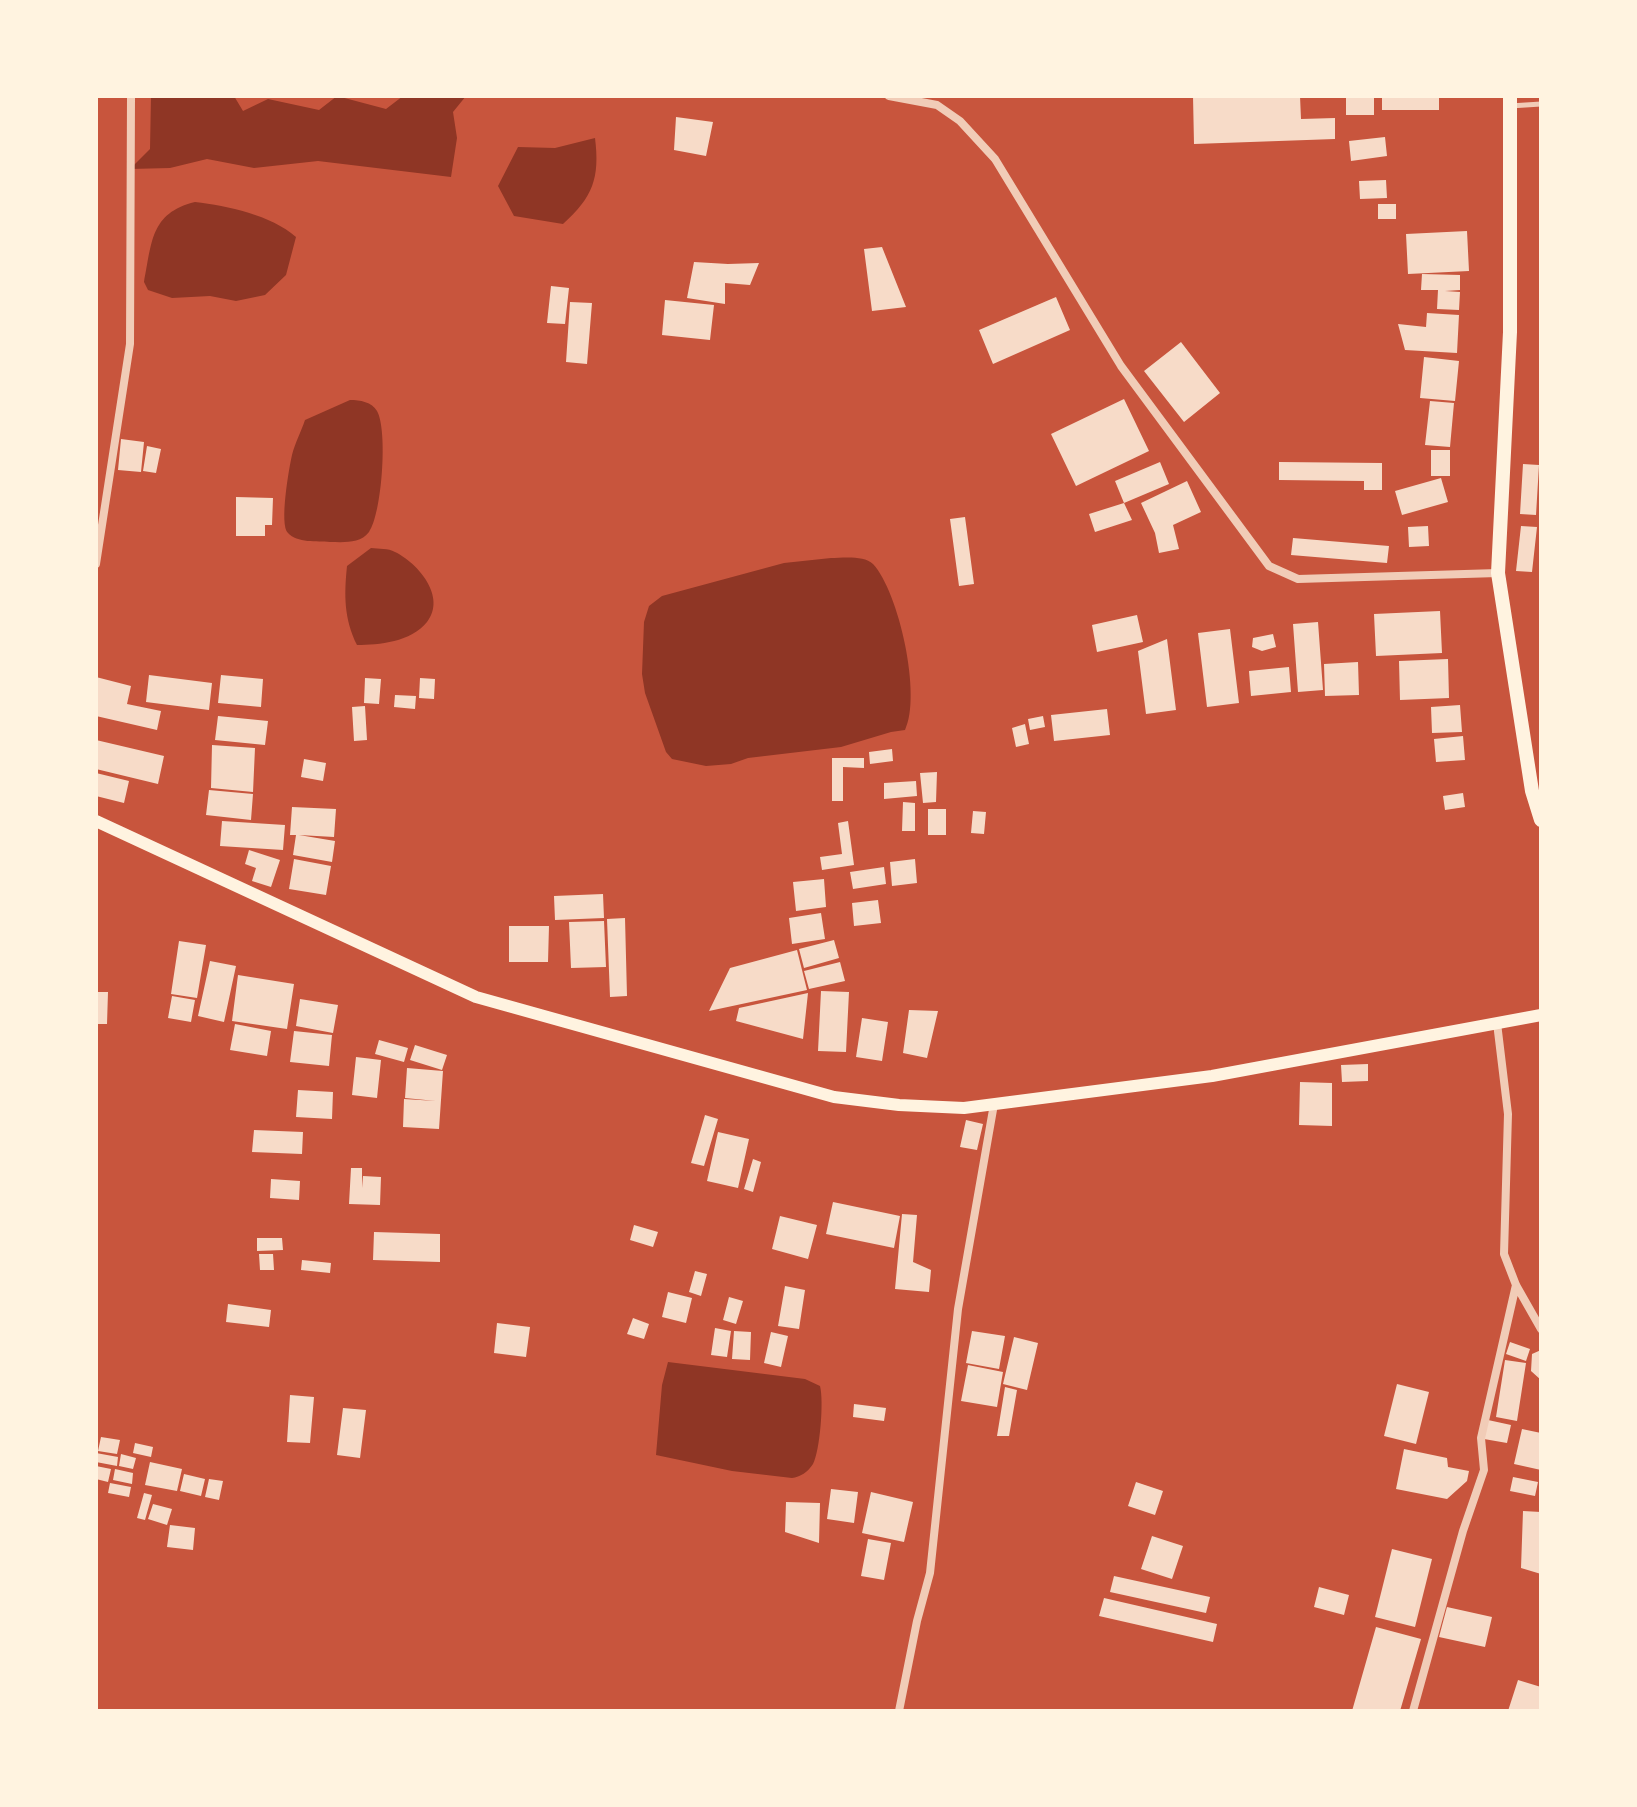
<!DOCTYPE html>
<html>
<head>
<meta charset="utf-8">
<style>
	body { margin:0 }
	#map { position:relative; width:1637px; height:1807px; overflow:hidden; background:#c8553d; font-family:Overpass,sans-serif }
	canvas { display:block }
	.frame { position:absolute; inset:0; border:98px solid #fff3e0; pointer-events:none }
</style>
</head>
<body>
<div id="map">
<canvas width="1637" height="1807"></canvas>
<div class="frame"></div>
</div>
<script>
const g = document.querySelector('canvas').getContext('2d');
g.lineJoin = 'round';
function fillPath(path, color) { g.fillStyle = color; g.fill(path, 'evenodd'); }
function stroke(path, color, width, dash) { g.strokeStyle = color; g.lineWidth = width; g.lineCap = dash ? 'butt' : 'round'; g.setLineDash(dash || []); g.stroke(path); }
const water = new Path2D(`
	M 151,96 L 234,96 L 243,111 L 268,99 L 319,110 L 337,96 L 386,109 L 403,96 L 466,96 L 453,112 L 457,138 L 451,177 L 318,161 L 254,168 L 207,159 L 170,168 L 130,169 L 150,149 Z
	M 595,138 C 600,178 593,197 563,224 L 514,216 L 498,186 L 518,147 L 555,148 Z
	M 195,202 C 228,206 271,215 296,237 L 286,275 L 265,295 L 236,301 L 210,296 L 172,298 L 148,290 L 144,282 C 152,243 150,213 195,202 Z
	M 350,400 C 360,400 372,402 377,411 C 388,430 382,514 369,532 C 360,544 343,542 330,542 C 317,541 297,543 288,533 C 279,525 289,468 292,455 C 295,443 301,432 305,420 Z
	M 371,548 C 379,549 388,548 395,552 C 418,563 447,597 427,622 C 411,642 379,645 357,645 C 344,619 344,595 347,566 Z
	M 831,558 C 842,558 864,555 873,564 C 899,592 922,696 905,730 L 891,732 L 841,747 L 748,758 L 731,764 L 706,766 L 672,759 L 666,752 L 645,693 L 642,674 L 644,622 L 649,606 L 662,596 L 784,563 Z
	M 668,1362 L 805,1379 L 820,1386 C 824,1401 820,1451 813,1464 C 808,1472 800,1477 792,1478 L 732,1471 L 656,1455 L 662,1385 Z`);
const building = new Path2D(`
	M 1193,96 L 1300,96 L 1301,119 L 1335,118 L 1335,139 L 1194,144 Z
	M 1346,96 L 1374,96 L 1374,115 L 1346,115 Z
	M 1382,96 L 1439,96 L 1439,110 L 1382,110 Z
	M 676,117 L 713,122 L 706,156 L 674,150 Z
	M 1385,137 L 1387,156 L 1351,161 L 1349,141 Z
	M 1386,180 L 1387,198 L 1360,199 L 1359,181 Z
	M 1378,204 L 1396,204 L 1396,219 L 1378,219 Z
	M 1467,231 L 1469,271 L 1408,274 L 1406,234 Z
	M 882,247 L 906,307 L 872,311 L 864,249 Z
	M 694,262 L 728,264 L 759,263 L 750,285 L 725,283 L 725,304 L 687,298 Z
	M 1422,274 L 1460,275 L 1460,290 L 1445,291 L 1460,292 L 1459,310 L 1437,309 L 1438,290 L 1421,290 Z
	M 551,286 L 569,288 L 565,324 L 547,323 Z
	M 1056,297 L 1070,330 L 993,364 L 979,330 Z
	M 665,300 L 714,305 L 710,340 L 662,335 Z
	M 570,302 L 592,303 L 587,364 L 566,362 Z
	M 1427,313 L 1459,315 L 1457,353 L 1405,350 L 1398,324 L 1426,327 Z
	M 1181,342 L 1220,393 L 1184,422 L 1144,371 Z
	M 1424,357 L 1459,361 L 1455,401 L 1420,398 Z
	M 1124,399 L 1149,451 L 1076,486 L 1051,434 Z
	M 1430,401 L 1454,403 L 1450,447 L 1425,445 Z
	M 121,439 L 144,442 L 141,472 L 118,470 Z
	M 147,446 L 161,449 L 156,473 L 143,471 Z
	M 1431,450 L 1450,450 L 1450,476 L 1431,476 Z
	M 1160,462 L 1169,484 L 1124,503 L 1132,520 L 1095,532 L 1089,514 L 1124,503 L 1115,481 Z
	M 1279,462 L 1382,463 L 1382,490 L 1364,490 L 1364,481 L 1279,480 Z
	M 1523,464 L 1539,465 L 1536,515 L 1520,514 Z
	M 1441,478 L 1448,502 L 1402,515 L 1395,491 Z
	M 1187,481 L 1201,512 L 1173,525 L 1179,549 L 1159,553 L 1155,533 L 1141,503 Z
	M 236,497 L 273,498 L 272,525 L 265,525 L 265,536 L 236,536 Z
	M 965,517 L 974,584 L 959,586 L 950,519 Z
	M 1428,526 L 1429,546 L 1409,547 L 1408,527 Z
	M 1521,526 L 1537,527 L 1532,572 L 1516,571 Z
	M 1293,538 L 1389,546 L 1387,563 L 1291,555 Z
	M 1440,611 L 1442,653 L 1376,656 L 1374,614 Z
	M 1137,615 L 1143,642 L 1097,652 L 1092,625 Z
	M 1318,622 L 1323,690 L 1298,692 L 1293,624 Z
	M 1230,629 L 1239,703 L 1207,707 L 1198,633 Z
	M 1273,634 L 1276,647 L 1262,651 L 1252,647 L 1253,638 Z
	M 1167,639 L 1176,710 L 1146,714 L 1138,651 Z
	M 1448,659 L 1449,698 L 1400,700 L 1399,661 Z
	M 1358,662 L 1359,695 L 1325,696 L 1324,664 Z
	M 1289,667 L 1291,692 L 1251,696 L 1249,671 Z
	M 149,675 L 212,683 L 209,710 L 146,702 Z
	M 221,675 L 263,679 L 261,707 L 218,703 Z
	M 96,677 L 131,686 L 127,704 L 161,711 L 157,730 L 96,716 Z
	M 365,678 L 381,679 L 379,704 L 364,703 Z
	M 420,678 L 435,679 L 434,699 L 419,698 Z
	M 395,695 L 416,696 L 415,709 L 394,707 Z
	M 1460,705 L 1462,732 L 1432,733 L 1431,707 Z
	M 365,706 L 367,740 L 354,741 L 352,707 Z
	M 1107,709 L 1110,735 L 1054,741 L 1051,715 Z
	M 218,716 L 268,721 L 265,745 L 215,740 Z
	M 1043,716 L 1045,727 L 1030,730 L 1028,719 Z
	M 1025,724 L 1029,744 L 1016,747 L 1012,728 Z
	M 1463,736 L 1465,760 L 1436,762 L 1434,739 Z
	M 96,740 L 164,756 L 158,784 L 96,769 Z
	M 212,745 L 255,748 L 253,792 L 211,788 Z
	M 892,749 L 893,761 L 870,764 L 869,752 Z
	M 832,758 L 864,758 L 864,768 L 843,767 L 843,801 L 832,801 Z
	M 304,759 L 326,763 L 323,781 L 301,777 Z
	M 937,772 L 936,802 L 923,803 L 920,773 Z
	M 96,773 L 129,781 L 124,803 L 96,796 Z
	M 916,781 L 917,796 L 884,799 L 884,783 Z
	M 209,790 L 253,794 L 251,820 L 206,815 Z
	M 1463,793 L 1465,807 L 1445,810 L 1443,796 Z
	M 903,802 L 915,803 L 915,831 L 902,831 Z
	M 292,807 L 336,809 L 334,837 L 299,835 L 335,841 L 332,862 L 293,855 L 296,835 L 290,835 Z
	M 928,809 L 946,809 L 946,835 L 928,835 Z
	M 973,811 L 986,812 L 984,834 L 971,833 Z
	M 222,821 L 285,825 L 283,850 L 220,846 Z
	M 848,821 L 854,865 L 822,870 L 820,857 L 842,854 L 838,823 Z
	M 249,850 L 280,860 L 271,887 L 252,881 L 256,868 L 245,864 Z
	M 294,859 L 331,866 L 326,895 L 289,889 Z
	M 915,859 L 917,883 L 892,886 L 890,862 Z
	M 884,867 L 886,884 L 853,889 L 850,872 Z
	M 824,879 L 826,907 L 796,911 L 793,882 Z
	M 603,894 L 604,918 L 555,920 L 554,896 Z
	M 878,900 L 881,923 L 854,926 L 852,903 Z
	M 821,913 L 825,939 L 792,944 L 789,918 Z
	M 625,918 L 627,996 L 610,997 L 607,919 Z
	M 604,921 L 606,967 L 571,968 L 569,922 Z
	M 509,926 L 549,926 L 548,962 L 509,962 Z
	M 834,940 L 839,958 L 804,968 L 799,949 Z
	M 179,941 L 206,945 L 197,998 L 171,994 Z
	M 797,950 L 807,990 L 709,1011 L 730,968 Z
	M 210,961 L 236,966 L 224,1022 L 198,1016 Z
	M 840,962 L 845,981 L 809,989 L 804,971 Z
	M 238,975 L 294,984 L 287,1029 L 232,1021 Z
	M 821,991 L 849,992 L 846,1052 L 818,1051 Z
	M 96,992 L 108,992 L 107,1024 L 96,1024 Z
	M 808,993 L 803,1039 L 736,1021 L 739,1008 Z
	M 172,996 L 195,1000 L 191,1022 L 168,1018 Z
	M 300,999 L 338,1005 L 333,1033 L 296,1026 Z
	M 909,1010 L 938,1011 L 927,1058 L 903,1053 Z
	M 862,1018 L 888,1022 L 882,1061 L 856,1057 Z
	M 235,1024 L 271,1031 L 267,1056 L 230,1050 Z
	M 294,1031 L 332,1035 L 329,1066 L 290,1062 Z
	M 379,1040 L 408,1048 L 404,1062 L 375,1054 Z
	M 415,1045 L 447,1055 L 442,1070 L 410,1060 Z
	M 356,1057 L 381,1060 L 377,1098 L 352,1095 Z
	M 1368,1064 L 1368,1081 L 1342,1082 L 1341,1065 Z
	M 407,1068 L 443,1071 L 439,1129 L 403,1127 L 404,1099 L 436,1101 L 405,1098 Z
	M 1300,1082 L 1332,1083 L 1332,1126 L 1299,1125 Z
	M 298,1090 L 333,1092 L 332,1119 L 296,1117 Z
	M 705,1115 L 718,1119 L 704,1166 L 691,1163 Z
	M 966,1120 L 983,1124 L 977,1150 L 960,1147 Z
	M 254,1130 L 303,1132 L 302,1154 L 252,1152 Z
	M 718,1132 L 749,1139 L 738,1188 L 707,1181 Z
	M 753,1159 L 761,1162 L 753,1192 L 744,1189 Z
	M 351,1168 L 362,1168 L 362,1188 L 363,1176 L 381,1177 L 380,1205 L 349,1204 Z
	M 271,1179 L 300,1181 L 299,1200 L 270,1198 Z
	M 833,1202 L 900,1216 L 894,1248 L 826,1234 Z
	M 902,1214 L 917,1215 L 913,1262 L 931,1270 L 929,1292 L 895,1289 Z
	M 780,1216 L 817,1225 L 808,1259 L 772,1249 Z
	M 634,1225 L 658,1232 L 653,1247 L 630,1240 Z
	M 374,1232 L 440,1234 L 440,1262 L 373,1260 Z
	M 257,1238 L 282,1238 L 283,1250 L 257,1251 Z
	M 259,1254 L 273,1254 L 274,1270 L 260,1270 Z
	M 302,1260 L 331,1263 L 330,1273 L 301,1270 Z
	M 695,1271 L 707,1274 L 701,1296 L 689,1292 Z
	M 785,1286 L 805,1290 L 799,1329 L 778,1326 Z
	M 668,1292 L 692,1298 L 686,1323 L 662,1317 Z
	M 729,1297 L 743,1301 L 736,1324 L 723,1320 Z
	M 228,1304 L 271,1310 L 269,1327 L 226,1322 Z
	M 633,1318 L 649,1324 L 644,1339 L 627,1334 Z
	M 497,1323 L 530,1327 L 526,1357 L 494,1353 Z
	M 715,1328 L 731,1331 L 727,1357 L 711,1355 Z
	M 734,1331 L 751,1332 L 750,1360 L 732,1359 Z
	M 972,1331 L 1005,1336 L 999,1369 L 966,1363 Z
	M 771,1332 L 788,1336 L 781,1367 L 764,1363 Z
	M 1014,1337 L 1038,1343 L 1027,1390 L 1003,1384 Z
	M 1510,1342 L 1530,1349 L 1526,1361 L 1506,1354 Z
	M 1541,1350 L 1541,1380 L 1531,1371 L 1532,1354 Z
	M 1505,1360 L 1526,1363 L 1517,1421 L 1496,1417 Z
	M 968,1365 L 1003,1372 L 997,1407 L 961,1401 Z
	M 1397,1384 L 1429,1392 L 1416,1444 L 1384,1436 Z
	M 1005,1387 L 1017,1390 L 1009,1436 L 997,1436 Z
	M 290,1395 L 314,1397 L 310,1443 L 287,1442 Z
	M 854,1404 L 886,1408 L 884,1421 L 853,1417 Z
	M 343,1408 L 366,1410 L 360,1458 L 337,1455 Z
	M 1488,1420 L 1511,1425 L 1507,1443 L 1484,1439 Z
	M 1522,1429 L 1541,1433 L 1541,1470 L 1514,1464 Z
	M 101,1437 L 120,1440 L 117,1454 L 98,1451 Z
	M 135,1443 L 153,1447 L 151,1457 L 133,1453 Z
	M 1404,1449 L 1447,1458 L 1448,1467 L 1469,1471 L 1467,1481 L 1447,1499 L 1396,1489 Z
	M 96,1453 L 118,1457 L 117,1466 L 96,1462 Z
	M 121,1454 L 136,1458 L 133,1469 L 119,1466 Z
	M 150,1462 L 182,1469 L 177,1491 L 145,1485 Z
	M 96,1466 L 111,1469 L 108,1482 L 96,1479 Z
	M 115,1469 L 133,1473 L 132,1484 L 113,1480 Z
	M 184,1474 L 205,1479 L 201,1496 L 180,1491 Z
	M 1513,1477 L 1538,1482 L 1535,1496 L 1510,1491 Z
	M 209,1479 L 223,1481 L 219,1500 L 205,1497 Z
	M 1136,1482 L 1163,1491 L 1155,1515 L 1128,1506 Z
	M 110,1483 L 131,1487 L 129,1497 L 108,1493 Z
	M 831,1489 L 858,1492 L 854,1523 L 827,1519 Z
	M 871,1492 L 913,1502 L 904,1542 L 862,1533 Z
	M 144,1493 L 152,1495 L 145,1520 L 137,1518 Z
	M 786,1502 L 820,1503 L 819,1543 L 785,1532 Z
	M 153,1504 L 172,1509 L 167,1525 L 148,1519 Z
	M 1523,1511 L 1541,1512 L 1541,1574 L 1521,1568 Z
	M 170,1525 L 195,1528 L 193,1550 L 167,1547 Z
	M 1152,1536 L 1183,1546 L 1172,1579 L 1141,1569 Z
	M 868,1539 L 891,1543 L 884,1580 L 861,1576 Z
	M 1392,1549 L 1432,1559 L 1415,1627 L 1375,1617 Z
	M 1114,1576 L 1210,1597 L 1206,1613 L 1110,1592 Z
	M 1319,1587 L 1349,1595 L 1344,1615 L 1314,1607 Z
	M 1104,1598 L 1217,1624 L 1213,1642 L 1099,1616 Z
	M 1447,1607 L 1492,1617 L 1485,1647 L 1439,1637 Z
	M 1376,1627 L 1421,1639 L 1400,1711 L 1352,1711 Z
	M 1518,1680 L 1541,1687 L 1541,1711 L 1508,1711 Z`);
const service = new Path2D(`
	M 1510,106 L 1541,104`);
const minor = new Path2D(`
	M 889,96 L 937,105 L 960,121 L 995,159 L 1121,366 L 1269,566 L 1298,579 L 1498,573
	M 96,564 L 130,344 L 131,96
	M 1497,1023 L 1508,1114 L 1504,1254 L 1516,1285 L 1541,1329
	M 899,1711 L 917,1621 L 930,1573 L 958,1309 L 994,1104
	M 1413,1711 L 1463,1531 L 1484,1470 L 1481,1438 L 1516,1285`);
const secondary = new Path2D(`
	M 96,821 L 476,997 L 834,1097 L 899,1105 L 964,1108 L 1212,1076 L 1541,1015`);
const primary = new Path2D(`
	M 1510,96 L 1510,332 L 1498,573 L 1532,791 L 1541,820`);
fillPath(water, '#8f3625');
fillPath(building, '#f7dbc8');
stroke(service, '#f1ccb7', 5);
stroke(minor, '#f1ccb7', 8);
stroke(secondary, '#fff3e0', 12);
stroke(primary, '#fff3e0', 14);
</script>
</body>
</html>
